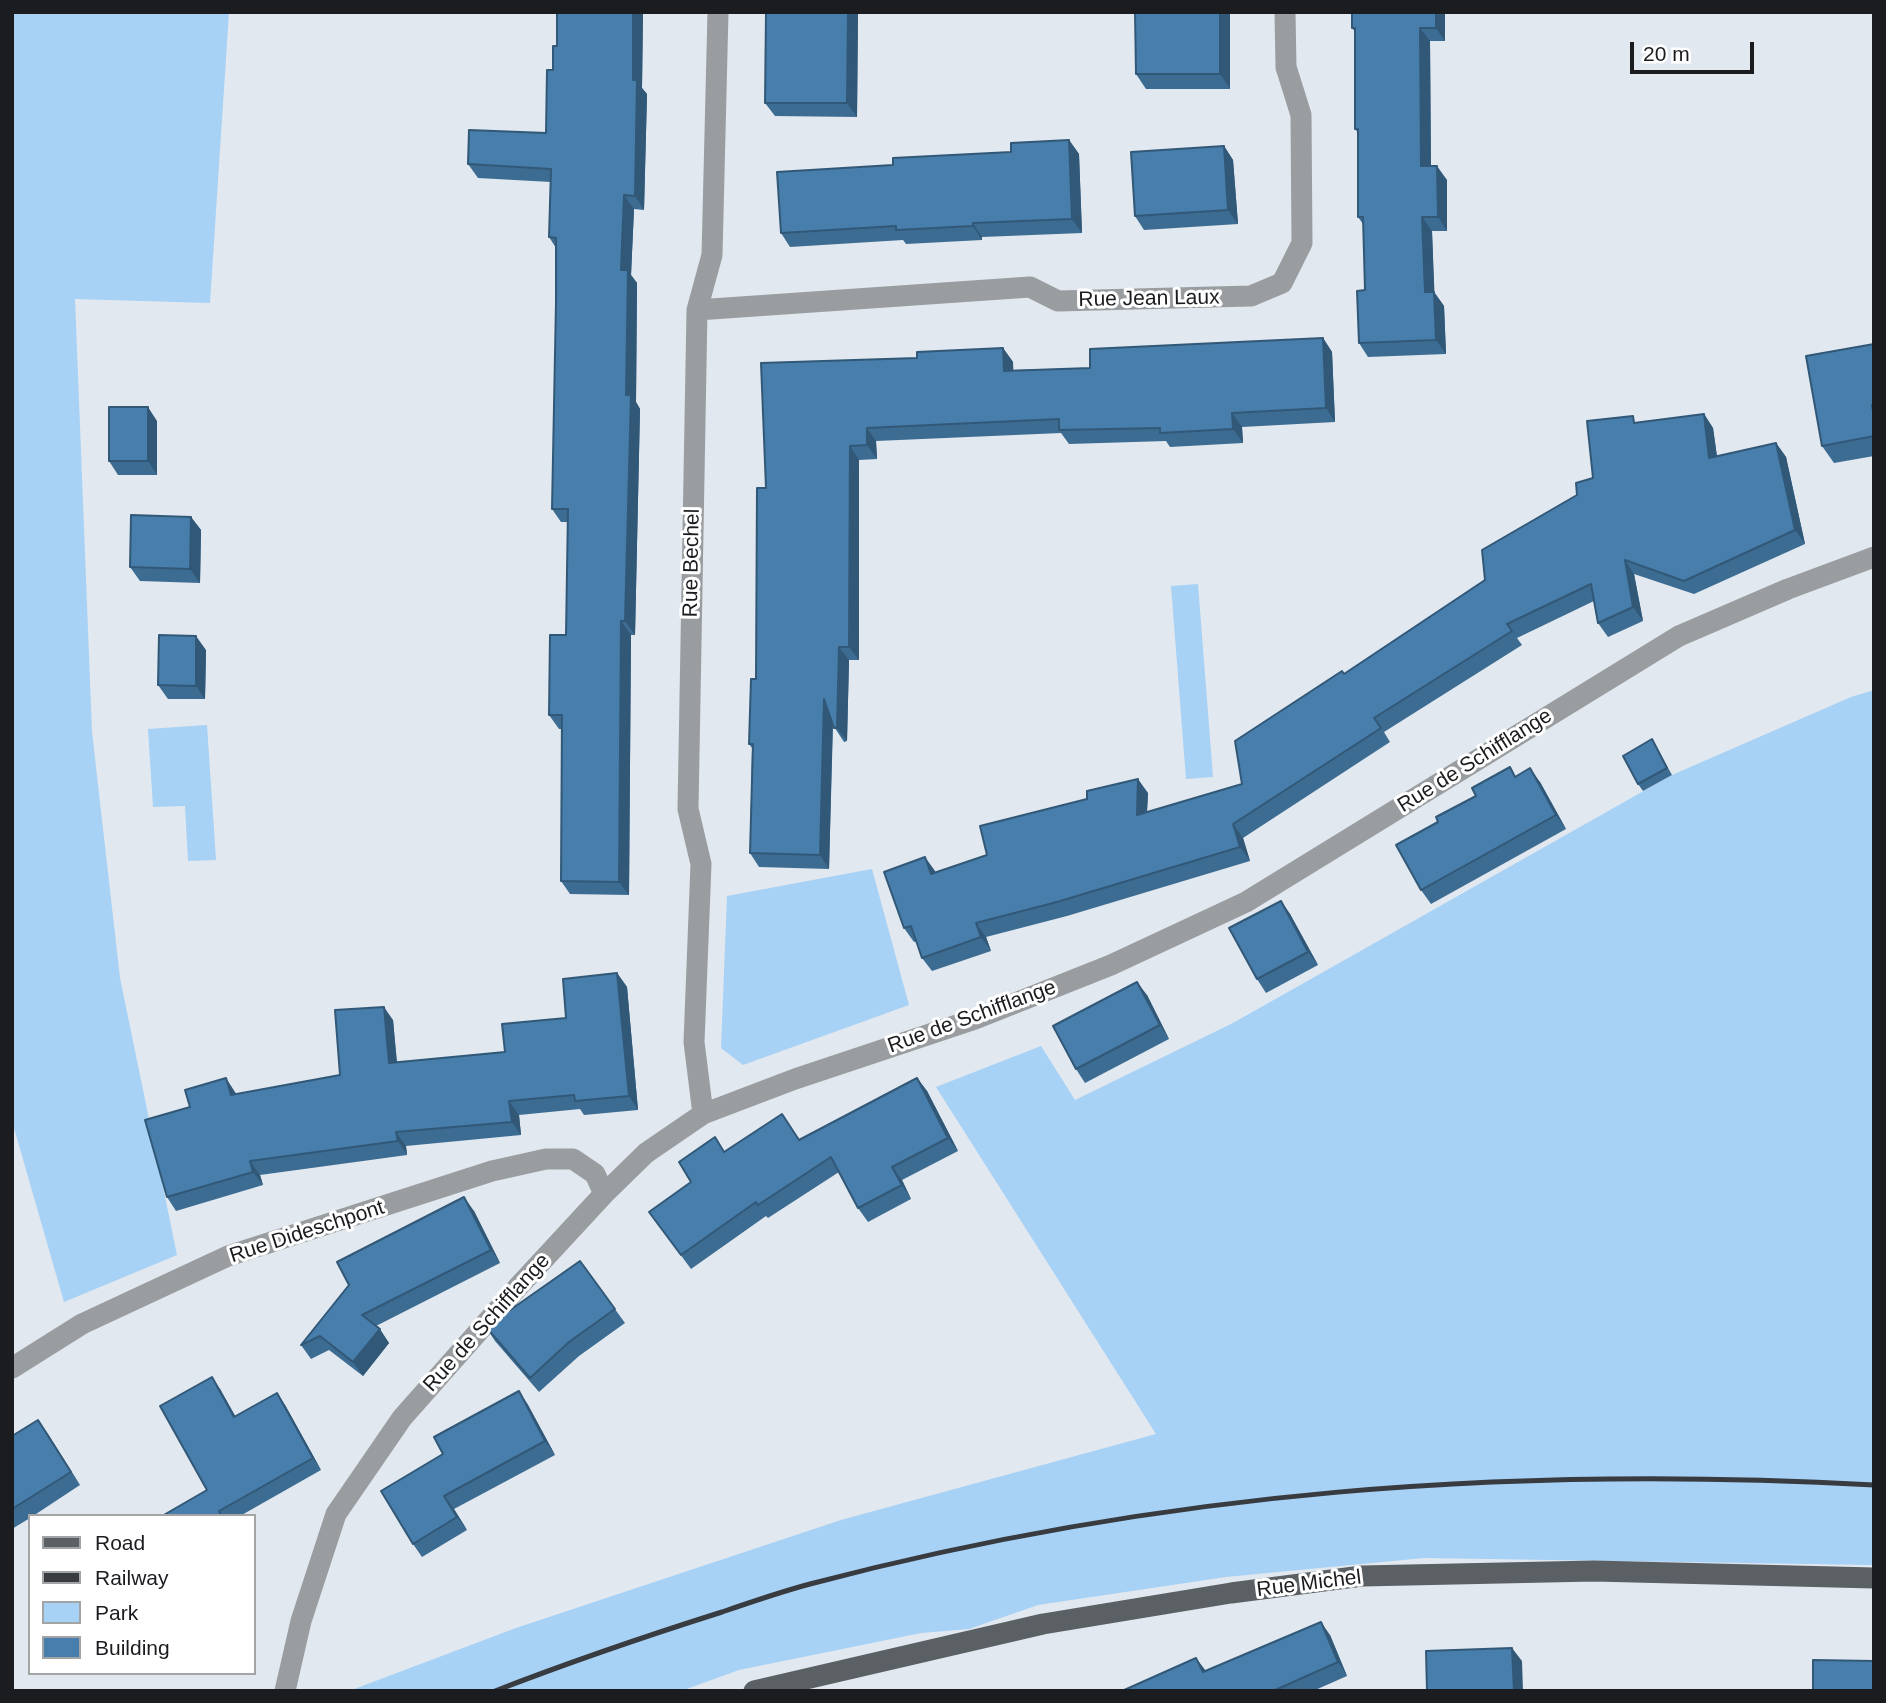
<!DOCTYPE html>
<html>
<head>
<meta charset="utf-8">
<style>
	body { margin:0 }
	#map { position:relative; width:1886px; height:1703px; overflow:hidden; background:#e1e8ef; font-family:Helvetica,sans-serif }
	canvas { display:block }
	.frame { position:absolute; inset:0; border:14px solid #1a1c1f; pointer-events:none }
	.legend { position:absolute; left:28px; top:1514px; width:228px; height:161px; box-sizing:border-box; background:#fff; border:2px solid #a3a4a5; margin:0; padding:9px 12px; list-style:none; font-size:21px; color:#1a1c1f }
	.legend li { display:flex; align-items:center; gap:14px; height:35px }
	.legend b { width:35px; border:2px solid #a3a4a5 }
	.scale { position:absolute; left:1630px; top:42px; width:124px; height:32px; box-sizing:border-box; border:4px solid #1a1c1f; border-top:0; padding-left:9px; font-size:21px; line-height:24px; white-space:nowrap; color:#1a1c1f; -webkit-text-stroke:5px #fff; paint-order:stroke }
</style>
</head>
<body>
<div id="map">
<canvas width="1886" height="1703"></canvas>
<div class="frame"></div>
<ul class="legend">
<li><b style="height:9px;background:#5b6065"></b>Road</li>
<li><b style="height:9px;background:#383b3f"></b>Railway</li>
<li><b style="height:19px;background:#a7d1f5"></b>Park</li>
<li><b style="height:19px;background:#477eab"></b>Building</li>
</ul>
<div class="scale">20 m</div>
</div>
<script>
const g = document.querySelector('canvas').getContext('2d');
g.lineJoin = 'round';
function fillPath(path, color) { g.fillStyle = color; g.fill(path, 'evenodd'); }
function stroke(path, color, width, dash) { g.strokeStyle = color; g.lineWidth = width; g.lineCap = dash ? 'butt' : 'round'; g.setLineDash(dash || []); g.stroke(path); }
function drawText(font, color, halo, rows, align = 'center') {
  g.font = font + ' Helvetica,sans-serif'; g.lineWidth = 6; g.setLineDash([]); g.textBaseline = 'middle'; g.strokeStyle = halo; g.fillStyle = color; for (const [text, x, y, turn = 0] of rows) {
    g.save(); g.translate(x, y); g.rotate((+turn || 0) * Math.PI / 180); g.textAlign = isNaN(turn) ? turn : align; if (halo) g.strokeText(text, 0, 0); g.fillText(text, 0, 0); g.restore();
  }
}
const green = new Path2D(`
	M 12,12 L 229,12 L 210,303 L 75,299 L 92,732 L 120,978 L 177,1255 L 64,1302 L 12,1121 Z
	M 1198,584 L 1213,777 L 1186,779 L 1171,586 Z
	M 1874,690 L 1874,1565 L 1424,1558 L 1226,1577 L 1038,1605 L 969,1629 L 921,1633 L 739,1670 L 681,1691 L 349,1691 L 516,1628 L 841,1520 L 1156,1434 L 936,1087 L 1041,1046 L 1075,1100 L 1233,1023 L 1672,775 L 1851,697 Z
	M 207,725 L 216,860 L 188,861 L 185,806 L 153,807 L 148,729 Z
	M 872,869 L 909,1005 L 743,1065 L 721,1048 L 727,896 Z`);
const minor = new Path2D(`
	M 697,310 L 1030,287 L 1058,301 L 1251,296 L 1282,283 L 1302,243 L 1301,115 L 1286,67 L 1285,12
	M 703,1114 L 694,1042 L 701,864 L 688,809 L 697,310 L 712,255 L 718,12
	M 12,1368 L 82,1324 L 228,1256 L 492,1171 L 546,1159 L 573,1159 L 595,1174 L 604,1194
	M 285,1691 L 301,1621 L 336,1514 L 402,1418 L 517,1288 L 604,1194 L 646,1153 L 703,1114 L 795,1079 L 975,1019 L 1111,965 L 1246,902 L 1679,636 L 1788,589 L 1874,557`);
const major = new Path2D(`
	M 754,1691 L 1043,1624 L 1231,1593 L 1362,1576 L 1594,1571 L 1874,1578`);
const rail = new Path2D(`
	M 495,1691 C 570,1662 646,1636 722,1612 C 751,1602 780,1592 810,1584 C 1162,1491 1511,1465 1874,1485`);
const wall = new Path2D(`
	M 643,12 L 642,88 L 647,94 L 644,210 L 634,209 L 631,275 L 637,283 L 636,402 L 640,409 L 635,635 L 631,635 L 629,895 L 570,894 L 561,881 L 562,729 L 559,729 L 549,715 L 566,635 L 568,522 L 561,522 L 552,509 L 556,302 L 556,248 L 549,237 L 551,182 L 478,178 L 468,164 L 546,133 L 553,70 L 557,46 Z
	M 858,12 L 857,117 L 775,116 L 765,103 Z
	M 1135,12 L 1230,12 L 1230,89 L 1146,89 L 1136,74 Z
	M 1445,12 L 1445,41 L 1430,41 L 1431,166 L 1447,180 L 1447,231 L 1432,231 L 1434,292 L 1444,306 L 1446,354 L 1368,357 L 1359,343 L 1365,290 L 1363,224 L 1358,217 L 1358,133 L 1355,129 L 1355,32 L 1352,28 Z
	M 1069,140 L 1079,154 L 1082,233 L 982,237 L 982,240 L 906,244 L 903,240 L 790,247 L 781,233 L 893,165 L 1011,152 Z
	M 1224,146 L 1233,160 L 1238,224 L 1144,230 L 1135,216 Z
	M 1323,338 L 1332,352 L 1335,422 L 1242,427 L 1243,443 L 1170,447 L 1166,441 L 1069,444 L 1061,433 L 876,441 L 877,459 L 859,460 L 859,660 L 849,660 L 847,741 L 844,742 L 833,725 L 829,869 L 759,867 L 750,853 L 752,748 L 749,744 L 756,679 L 766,488 L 917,358 L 1003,348 L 1013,362 L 1013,370 L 1090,368 Z
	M 1874,344 L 1874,456 L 1834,463 L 1822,446 Z
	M 1704,414 L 1713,428 L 1717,456 L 1776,443 L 1786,457 L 1805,544 L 1694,594 L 1634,574 L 1643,621 L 1608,637 L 1598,623 L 1594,601 L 1517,638 L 1522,645 L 1384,732 L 1390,742 L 1243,838 L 1250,861 L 1067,916 L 986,937 L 991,951 L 932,971 L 922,958 L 917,941 L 914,942 L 904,928 L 935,871 L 935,872 L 987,855 L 1148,793 L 1147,812 L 1242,784 L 1344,674 L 1485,580 L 1577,495 L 1593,478 L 1638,422 Z
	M 157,421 L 157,475 L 118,475 L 109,461 Z
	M 191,517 L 201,530 L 200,583 L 140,581 L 130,567 Z
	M 206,650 L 205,699 L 168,699 L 158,685 Z
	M 1652,739 L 1672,775 L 1643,791 L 1638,784 Z
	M 1516,776 L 1540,782 L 1566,829 L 1431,904 L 1421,890 L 1438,822 Z
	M 1281,901 L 1290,914 L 1318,965 L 1266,993 L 1257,979 Z
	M 617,973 L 627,987 L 638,1110 L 584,1115 L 580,1109 L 519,1115 L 521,1135 L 406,1146 L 407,1155 L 260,1175 L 263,1185 L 176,1211 L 167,1197 L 190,1107 L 235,1092 L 236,1094 L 340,1075 L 393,1020 L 397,1062 L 505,1052 L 566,1018 Z
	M 1147,995 L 1169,1039 L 1085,1083 L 1076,1069 Z
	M 917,1078 L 927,1091 L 958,1151 L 902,1180 L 911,1199 L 868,1222 L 858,1208 L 839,1172 L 768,1218 L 766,1216 L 691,1269 L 649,1212 L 691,1182 L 725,1152 L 800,1140 Z
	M 474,1211 L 500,1263 L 376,1326 L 389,1343 L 363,1376 L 329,1350 L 311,1359 L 301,1345 Z
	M 580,1261 L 625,1323 L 579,1356 L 539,1392 L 495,1341 L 486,1327 Z
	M 220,1389 L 235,1416 L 285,1405 L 321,1470 L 240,1516 L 162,1516 L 207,1490 Z
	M 519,1391 L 528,1405 L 555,1455 L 454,1509 L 467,1530 L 422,1557 L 413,1544 L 443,1454 Z
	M 38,1420 L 80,1485 L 33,1516 L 30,1516 L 30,1518 L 12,1529 L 12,1436 Z
	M 1330,1635 L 1347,1676 L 1313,1691 L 1122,1691 L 1206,1671 Z`);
const shadedWall = new Path2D(`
	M 633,12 L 643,12 L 642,88 L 647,94 L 644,210 L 635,196 L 633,80 Z
	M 848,12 L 858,12 L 857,117 L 847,103 Z
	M 1220,12 L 1230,12 L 1230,89 L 1220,74 Z
	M 1436,12 L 1445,12 L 1445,41 L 1436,28 Z
	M 1420,28 L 1430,41 L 1431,180 L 1421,166 Z
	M 1069,140 L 1079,154 L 1082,233 L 1072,219 Z
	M 1224,146 L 1233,160 L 1238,224 L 1228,210 Z
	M 1437,166 L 1447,180 L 1447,231 L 1438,217 Z
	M 624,195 L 634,209 L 631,275 L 637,283 L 636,402 L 640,409 L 635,635 L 625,621 L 626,395 L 621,270 Z
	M 1422,217 L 1432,231 L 1435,306 L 1425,292 Z
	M 973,223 L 982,237 L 982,240 L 973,226 Z
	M 1434,292 L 1444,306 L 1446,354 L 1436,340 Z
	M 1323,338 L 1332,352 L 1335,422 L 1326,408 Z
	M 1003,348 L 1013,362 L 1014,384 L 1004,371 Z
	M 148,407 L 157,421 L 157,475 L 148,461 Z
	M 1232,413 L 1242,427 L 1243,443 L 1233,429 Z
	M 1704,414 L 1713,428 L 1719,472 L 1709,458 Z
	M 867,428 L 876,441 L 877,459 L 867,445 Z
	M 1776,443 L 1786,457 L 1805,544 L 1795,530 Z
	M 850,446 L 859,460 L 859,660 L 849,647 Z
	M 191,517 L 201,530 L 200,583 L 190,569 Z
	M 1625,560 L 1634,574 L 1643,621 L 1633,607 Z
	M 621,621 L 631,635 L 629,895 L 619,882 Z
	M 196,636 L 206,650 L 205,699 L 196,686 Z
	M 839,647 L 849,660 L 847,741 L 837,728 Z
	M 824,699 L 833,713 L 829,869 L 820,855 Z
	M 1530,768 L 1540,782 L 1566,829 L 1556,815 Z
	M 1138,779 L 1148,793 L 1146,829 L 1137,815 Z
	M 1233,824 L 1243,838 L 1250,861 L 1240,847 Z
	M 925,857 L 935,871 L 941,887 L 931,874 Z
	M 1281,901 L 1290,914 L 1318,965 L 1308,952 Z
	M 976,923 L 986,937 L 991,951 L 981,937 Z
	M 617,973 L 627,987 L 638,1110 L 629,1096 Z
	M 1137,982 L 1147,995 L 1169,1039 L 1160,1025 Z
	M 384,1007 L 393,1020 L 398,1077 L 389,1063 Z
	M 226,1078 L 235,1092 L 240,1109 L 231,1095 Z
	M 917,1078 L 927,1091 L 958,1151 L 948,1138 Z
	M 509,1101 L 519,1115 L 521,1135 L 512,1122 Z
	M 396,1132 L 406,1146 L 407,1155 L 398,1141 Z
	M 250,1161 L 260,1175 L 263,1185 L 253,1172 Z
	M 892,1167 L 902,1180 L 911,1199 L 902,1185 Z
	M 464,1197 L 474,1211 L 500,1263 L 491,1250 Z
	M 380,1329 L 389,1343 L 363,1376 L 353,1362 Z
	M 212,1377 L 220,1389 L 242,1428 L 234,1417 Z
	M 519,1391 L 528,1405 L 555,1455 L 545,1441 Z
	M 277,1393 L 285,1405 L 321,1470 L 313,1458 Z
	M 38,1420 L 48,1434 L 80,1485 L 71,1472 Z
	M 444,1496 L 454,1509 L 467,1530 L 457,1517 Z
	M 1321,1622 L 1330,1635 L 1347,1676 L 1338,1662 Z
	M 1512,1648 L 1522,1661 L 1523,1691 L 1514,1691 Z
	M 1196,1658 L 1206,1671 L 1203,1672 Z`);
const building = new Path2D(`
	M 557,12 L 633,12 L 633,80 L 637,80 L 635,196 L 624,195 L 621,270 L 628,270 L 626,395 L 631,395 L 625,621 L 621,621 L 619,882 L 561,881 L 562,715 L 549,715 L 550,635 L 566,635 L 568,509 L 552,509 L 556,302 L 556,238 L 549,237 L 551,169 L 468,164 L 469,130 L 546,133 L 547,70 L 553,70 L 553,46 L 557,46 Z
	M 766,12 L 848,12 L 847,103 L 765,103 Z
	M 1135,12 L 1220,12 L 1220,74 L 1136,74 Z
	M 1352,12 L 1436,12 L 1436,28 L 1420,28 L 1421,166 L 1437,166 L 1438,217 L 1422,217 L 1425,292 L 1434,292 L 1436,340 L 1359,343 L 1357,291 L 1365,290 L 1363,217 L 1358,217 L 1358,129 L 1355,129 L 1355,28 L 1352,28 Z
	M 1069,140 L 1072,219 L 973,223 L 973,226 L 896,230 L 896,226 L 781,233 L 777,172 L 893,165 L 893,158 L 1011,152 L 1011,143 Z
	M 1224,146 L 1228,210 L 1135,216 L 1131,152 Z
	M 1323,338 L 1326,408 L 1232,413 L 1233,429 L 1160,433 L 1160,428 L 1059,430 L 1059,419 L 867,428 L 867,445 L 850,446 L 849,647 L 839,647 L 837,728 L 834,728 L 824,699 L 820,855 L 750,853 L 753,744 L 749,744 L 751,679 L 756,679 L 757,488 L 766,488 L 761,363 L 917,358 L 917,352 L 1003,348 L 1004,371 L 1090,368 L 1090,349 Z
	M 1874,344 L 1874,405 L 1872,405 L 1874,417 L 1874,436 L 1822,446 L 1806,356 Z
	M 109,407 L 148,407 L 148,461 L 109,461 Z
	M 1704,414 L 1709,458 L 1776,443 L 1795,530 L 1684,581 L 1625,560 L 1633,607 L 1598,623 L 1591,584 L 1507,624 L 1512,631 L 1374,718 L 1381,728 L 1233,824 L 1240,847 L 1057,902 L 976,923 L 981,937 L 922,958 L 911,926 L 904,928 L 884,872 L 925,857 L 931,874 L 987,855 L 980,826 L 1087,799 L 1087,791 L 1138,779 L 1137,815 L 1242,784 L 1235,741 L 1342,671 L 1344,674 L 1485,580 L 1482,550 L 1577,495 L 1576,483 L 1593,478 L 1587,421 L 1633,416 L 1634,423 Z
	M 131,515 L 191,517 L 190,569 L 130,567 Z
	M 159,635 L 196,636 L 196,686 L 158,685 Z
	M 1652,739 L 1667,768 L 1638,784 L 1623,756 Z
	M 1510,767 L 1515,777 L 1530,768 L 1556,815 L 1421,890 L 1396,845 L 1438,822 L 1436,817 L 1476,796 L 1472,788 Z
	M 1281,901 L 1308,952 L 1257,979 L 1229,928 Z
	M 617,973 L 629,1096 L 575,1101 L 574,1095 L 509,1101 L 512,1122 L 396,1132 L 398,1141 L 250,1161 L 253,1172 L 167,1197 L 145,1120 L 190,1107 L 185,1090 L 226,1078 L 231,1095 L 340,1075 L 335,1010 L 384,1007 L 389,1063 L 505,1052 L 502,1024 L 566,1018 L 563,979 Z
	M 1137,982 L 1160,1025 L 1076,1069 L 1053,1026 Z
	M 917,1078 L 948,1138 L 892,1167 L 902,1185 L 858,1208 L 831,1157 L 758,1205 L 756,1202 L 681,1255 L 649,1212 L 691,1182 L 679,1162 L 715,1137 L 724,1152 L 782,1114 L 799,1140 Z
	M 464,1197 L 491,1250 L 362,1315 L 380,1329 L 353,1362 L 320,1336 L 301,1345 L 349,1285 L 337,1262 Z
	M 580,1261 L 615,1309 L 569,1342 L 530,1378 L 486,1327 Z
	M 212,1377 L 234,1417 L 277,1393 L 313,1458 L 219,1511 L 221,1516 L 162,1516 L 207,1490 L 160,1406 Z
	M 519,1391 L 545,1441 L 444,1496 L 457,1517 L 413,1544 L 381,1491 L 443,1454 L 434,1437 Z
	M 38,1420 L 71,1472 L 12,1509 L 12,1436 Z
	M 1321,1622 L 1338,1662 L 1273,1691 L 1122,1691 L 1196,1658 L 1203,1672 Z
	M 1512,1648 L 1514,1691 L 1427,1691 L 1426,1651 Z
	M 1813,1660 L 1874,1661 L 1874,1691 L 1813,1691 Z`);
const streetNames = [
	["Rue Jean Laux",1149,299,-1],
	["Rue Bechel",692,563,-89],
	["Rue de Schifflange",1475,761,-32],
	["Rue de Schifflange",972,1017,-20],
	["Rue Dideschpont",307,1232,-18],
	["Rue de Schifflange",487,1323,-48],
	["Rue Michel",1309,1584,-7]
];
fillPath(green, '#a7d1f5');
stroke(minor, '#9a9da0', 21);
stroke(major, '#5b6065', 21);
stroke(rail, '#383b3f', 5);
fillPath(wall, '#3d6c93');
fillPath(shadedWall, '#325878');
fillPath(building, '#477eab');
stroke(building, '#325878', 2);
drawText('21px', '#1a1c1f', '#fff', streetNames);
</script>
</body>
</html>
